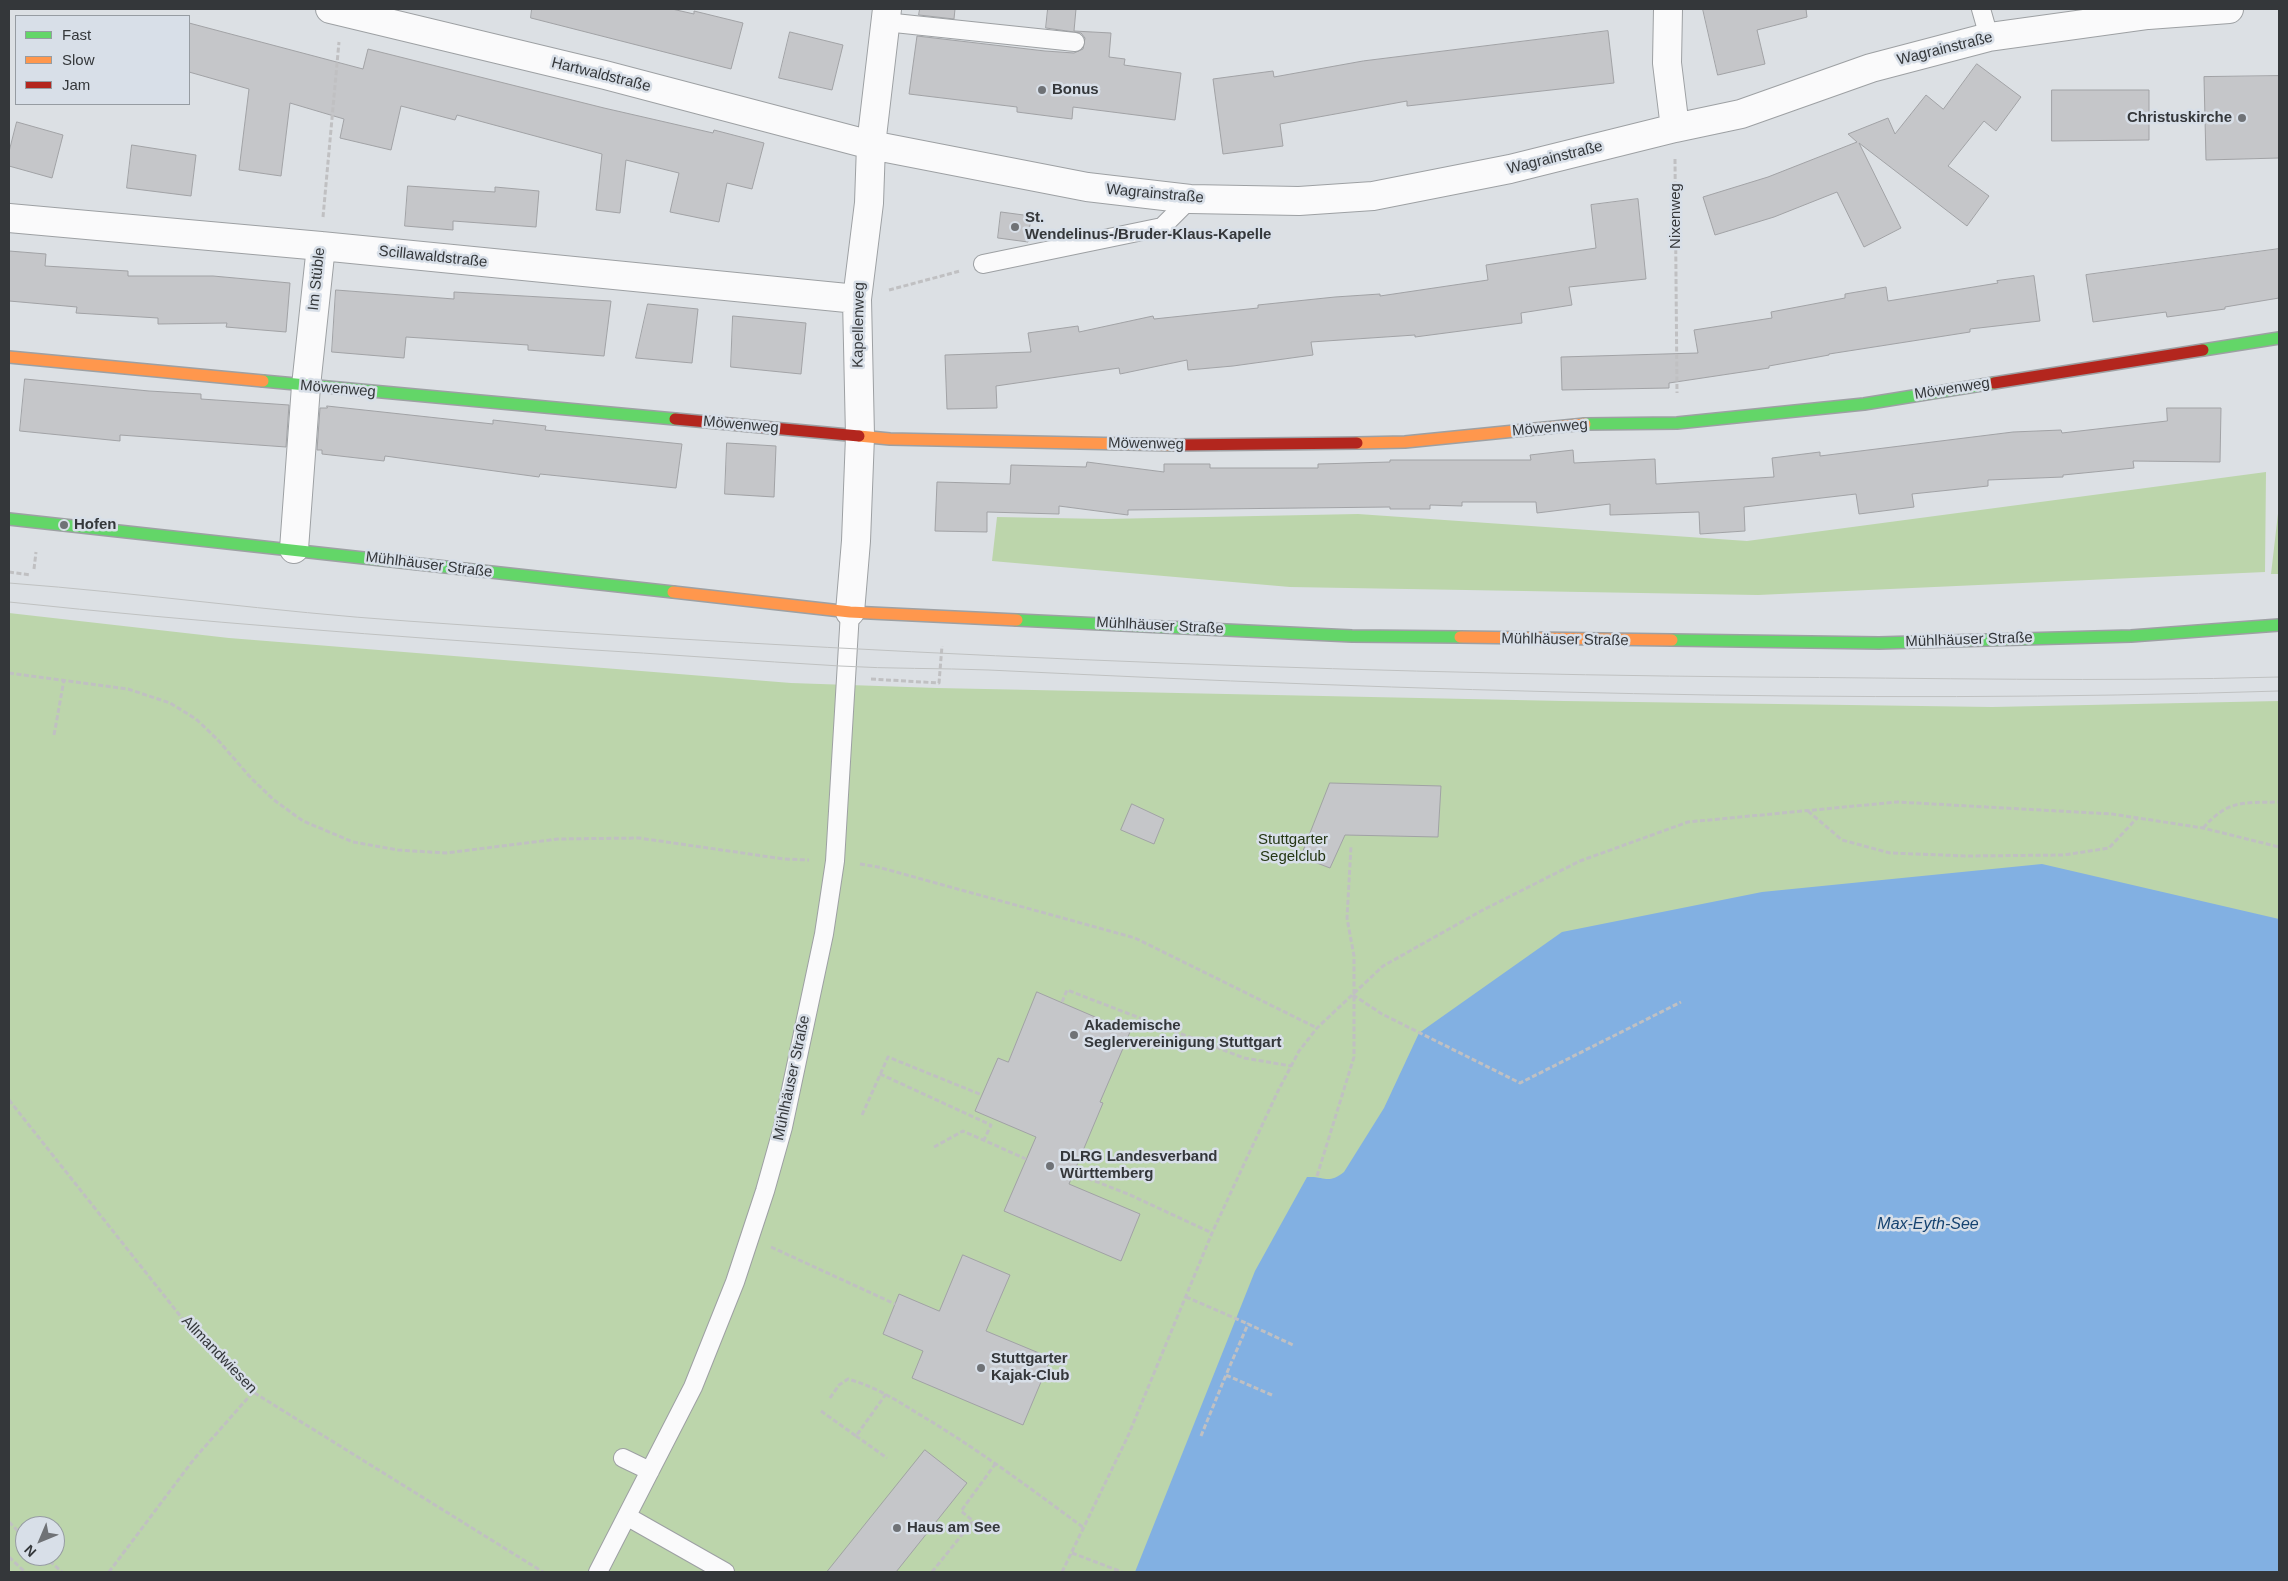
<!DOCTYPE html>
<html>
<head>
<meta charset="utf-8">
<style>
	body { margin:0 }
	#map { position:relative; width:2288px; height:1581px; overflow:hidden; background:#dce0e4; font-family:Arial,sans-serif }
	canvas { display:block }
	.frame { position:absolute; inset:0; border:10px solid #34373a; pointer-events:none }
	.legend { position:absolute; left:15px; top:15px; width:175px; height:90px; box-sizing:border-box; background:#d8dfe8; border:1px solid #969ca2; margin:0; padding:6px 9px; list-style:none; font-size:15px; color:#34373a }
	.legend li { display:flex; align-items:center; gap:10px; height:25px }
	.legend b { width:25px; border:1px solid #969ca2 }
	.north { position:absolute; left:15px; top:1516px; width:50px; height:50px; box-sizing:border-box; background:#d8dfe8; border:1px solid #969ca2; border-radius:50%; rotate:225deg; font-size:14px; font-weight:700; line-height:20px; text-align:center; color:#34373a }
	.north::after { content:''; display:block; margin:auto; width:18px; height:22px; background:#6f7276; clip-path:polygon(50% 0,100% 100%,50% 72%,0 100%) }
</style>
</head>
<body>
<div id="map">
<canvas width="2288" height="1581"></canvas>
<div class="frame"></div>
<ul class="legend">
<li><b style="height:6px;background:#63d668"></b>Fast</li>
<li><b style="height:6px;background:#ff974d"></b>Slow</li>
<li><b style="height:6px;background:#b3261e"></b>Jam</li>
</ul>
<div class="north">N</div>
</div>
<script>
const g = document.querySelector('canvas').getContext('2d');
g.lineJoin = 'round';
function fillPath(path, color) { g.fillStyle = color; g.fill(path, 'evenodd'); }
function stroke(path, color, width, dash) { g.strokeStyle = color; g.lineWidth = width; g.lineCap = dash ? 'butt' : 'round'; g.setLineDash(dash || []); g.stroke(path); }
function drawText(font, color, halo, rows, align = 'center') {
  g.font = font + ' Arial,sans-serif'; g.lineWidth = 5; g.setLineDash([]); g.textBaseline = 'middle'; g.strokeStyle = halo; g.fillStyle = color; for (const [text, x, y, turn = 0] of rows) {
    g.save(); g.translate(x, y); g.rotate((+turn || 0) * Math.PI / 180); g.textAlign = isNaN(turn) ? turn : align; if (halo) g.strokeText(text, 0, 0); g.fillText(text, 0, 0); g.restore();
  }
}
const green = new Path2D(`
	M 2266,472 L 2265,572 L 1758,595 L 1290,587 L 992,561 L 997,517 L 1105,519 L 1358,514 L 1747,541 Z
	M 2279,505 L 2279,574 L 2271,574 Z
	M 9,613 L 229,638 L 791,683 L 937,688 L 1564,701 L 1992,707 L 2279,701 L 2279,1572 L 9,1572 ZM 25,1526 L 55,1526 L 55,1556 L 25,1556 Z`);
const water = new Path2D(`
	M 2042,864 L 2279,919 L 2279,1572 L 1135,1572 L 1255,1271 L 1307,1177 C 1326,1176 1327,1185 1344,1172 L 1384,1108 L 1419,1033 L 1562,932 L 1762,892 Z`);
const building = new Path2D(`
	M 532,9 L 672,9 L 694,14 L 694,11 L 743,23 L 731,69 L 531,18 Z
	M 920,9 L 955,9 L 954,19 L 919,15 Z
	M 1048,9 L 1076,9 L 1074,31 L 1111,33 L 1109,57 L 1125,59 L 1124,65 L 1181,73 L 1175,120 L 1073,107 L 1072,119 L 1017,112 L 1017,107 L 909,94 L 917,36 L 1045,51 L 1074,53 L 1083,49 L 1085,38 L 1081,33 L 1046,28 Z
	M 1703,9 L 1806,9 L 1807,17 L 1757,30 L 1765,64 L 1718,75 Z
	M 189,23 L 363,69 L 368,49 L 604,108 L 713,133 L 714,130 L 764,143 L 752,189 L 727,183 L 719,222 L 670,212 L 679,173 L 626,160 L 620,213 L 596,210 L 602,154 L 457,115 L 455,120 L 401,106 L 391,150 L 340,138 L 344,119 L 290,103 L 281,176 L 239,170 L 249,89 L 189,72 Z
	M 1608,31 L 1614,83 L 1407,106 L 1407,101 L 1280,124 L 1283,146 L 1223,154 L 1213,79 L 1273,71 L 1274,77 L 1363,61 Z
	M 790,32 L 843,45 L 832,90 L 779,78 Z
	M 1977,64 L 2021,97 L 1996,131 L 1984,121 L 1948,166 L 1989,196 L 1967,226 L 1859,143 L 1901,228 L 1864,247 L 1837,192 L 1774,217 L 1715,235 L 1703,197 L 1768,177 L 1857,142 L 1848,134 L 1888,118 L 1895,134 L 1926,95 L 1943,109 Z
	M 2279,76 L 2279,158 L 2206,160 L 2204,77 Z
	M 2052,90 L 2149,90 L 2149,140 L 2052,141 Z
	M 17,122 L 63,135 L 52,178 L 9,166 L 9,152 Z
	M 132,145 L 196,155 L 191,196 L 127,188 Z
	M 408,186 L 495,192 L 495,187 L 539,191 L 536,227 L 453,221 L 453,230 L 405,226 Z
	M 1638,199 L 1646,279 L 1569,287 L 1572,305 L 1521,313 L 1522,323 L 1415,337 L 1415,335 L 1311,342 L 1313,355 L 1233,366 L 1188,370 L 1187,360 L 1120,374 L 1119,368 L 996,386 L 997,408 L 947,409 L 945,355 L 1031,352 L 1028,333 L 1078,326 L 1079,332 L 1153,316 L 1154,319 L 1258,308 L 1258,305 L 1335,297 L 1380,294 L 1380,296 L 1488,280 L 1486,265 L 1596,248 L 1591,205 Z
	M 1001,212 L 1031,216 L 1028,242 L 998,238 Z
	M 2279,249 L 2279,298 L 2225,307 L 2225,309 L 2167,317 L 2166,312 L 2093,322 L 2086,275 Z
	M 9,251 L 46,254 L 45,266 L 128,271 L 128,276 L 213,276 L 290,283 L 286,332 L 226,327 L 227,323 L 158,324 L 158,318 L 76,313 L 77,307 L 9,301 Z
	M 2034,276 L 2040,321 L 1970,329 L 1970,332 L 1829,354 L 1829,355 L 1769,366 L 1769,368 L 1669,383 L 1669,388 L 1562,390 L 1561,357 L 1698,353 L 1694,330 L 1772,318 L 1771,312 L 1845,298 L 1845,294 L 1886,287 L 1888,301 L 1998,283 L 1997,281 Z
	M 336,290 L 454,299 L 454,292 L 611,301 L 604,356 L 528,350 L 528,345 L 406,337 L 404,358 L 332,352 Z
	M 648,304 L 698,309 L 692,363 L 636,358 Z
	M 733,316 L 806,323 L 801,374 L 731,367 Z
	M 25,379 L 149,391 L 201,394 L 201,399 L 289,405 L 286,447 L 120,435 L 120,441 L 20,431 Z
	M 327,406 L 493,424 L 493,420 L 546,426 L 545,430 L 682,444 L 676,488 L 540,474 L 539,477 L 385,456 L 384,461 L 322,454 L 322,450 L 317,450 L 320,408 L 327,408 Z
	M 2167,408 L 2221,408 L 2220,462 L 2133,461 L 2134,468 L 2063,475 L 2063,477 L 1988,480 L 1988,486 L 1912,494 L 1914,507 L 1859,514 L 1856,494 L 1744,507 L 1745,531 L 1700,534 L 1699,512 L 1610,515 L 1610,504 L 1537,513 L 1536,502 L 1462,502 L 1462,506 L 1430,505 L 1430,509 L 1390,509 L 1390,507 L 1128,510 L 1128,515 L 1059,506 L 1059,514 L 987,512 L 987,532 L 935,531 L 937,482 L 1010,484 L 1011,465 L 1086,467 L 1087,462 L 1164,472 L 1164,464 L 1210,464 L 1210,468 L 1318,468 L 1318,464 L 1390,462 L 1390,460 L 1531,460 L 1530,455 L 1573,450 L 1574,463 L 1655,459 L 1656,484 L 1774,477 L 1772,458 L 1820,452 L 1820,456 L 2013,432 L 2061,430 L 2062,433 L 2167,421 Z
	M 727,443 L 776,446 L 774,497 L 725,494 Z
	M 1330,783 L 1441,786 L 1438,837 L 1345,835 L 1330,868 L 1301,857 Z
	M 1132,804 L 1164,819 L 1154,844 L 1121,830 Z
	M 1037,992 L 1130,1032 L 1100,1102 L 1103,1103 L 1069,1184 L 1140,1214 L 1121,1261 L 1004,1211 L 1036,1137 L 975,1111 L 998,1058 L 1008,1062 Z
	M 963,1255 L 1010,1275 L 986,1331 L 1051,1358 L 1023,1425 L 912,1378 L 923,1351 L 883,1334 L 899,1294 L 939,1311 Z
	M 925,1450 L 967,1483 L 896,1572 L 827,1572 Z`);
const path = new Path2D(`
	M 1675,159 L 1677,393
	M 323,217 L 339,42
	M 889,290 L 960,271
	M 34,569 L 36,552
	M 9,572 L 31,575
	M 9,673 L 128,689 L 170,703 L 196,719 L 217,739 L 251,778 L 274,800 L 303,821 L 353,842 L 398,850 L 446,853 L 558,839 L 639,838 L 784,859 L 809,860
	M 871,679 L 939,683 L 942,646
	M 54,735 L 64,680
	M 1808,811 L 1842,840 L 1890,853 L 1967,856 L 2064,855 L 2109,848 L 2137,818
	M 2203,828 C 2229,799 2243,803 2279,802
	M 860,864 L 878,867 L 1135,938 L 1317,1028
	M 1353,995 L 1382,1014 L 1520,1083 L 1681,1002
	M 1062,1002 L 1067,990 L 1244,1058 L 1291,1066
	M 880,1074 L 991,1125 L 984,1140
	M 9,1100 L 197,1337 L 253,1392 L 543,1572
	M 862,1115 L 888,1057 L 982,1095
	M 934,1147 L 963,1131 L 1026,1159
	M 1074,1173 L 1128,1194 L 1212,1233
	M 1317,1176 L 1354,1057 L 1354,956 L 1347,918 L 1351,846
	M 771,1247 L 895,1304
	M 1186,1297 L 1248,1324
	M 1272,1395 L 1226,1375 L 1248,1324 L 1293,1345
	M 830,1398 L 839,1385 L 848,1379 C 873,1386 895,1399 917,1413 C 975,1447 1030,1488 1084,1528
	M 821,1411 L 856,1436 L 886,1394
	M 856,1436 L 887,1458
	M 1201,1436 L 1226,1375
	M 9,1522 L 25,1538
	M 1072,1553 L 1122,1572
	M 44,1556 L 62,1572
	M 9,1557 L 25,1572
	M 109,1572 L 194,1459 L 253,1392
	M 932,1572 L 973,1521 L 961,1511 L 996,1463
	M 1062,1572 L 1128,1436 L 1212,1233 L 1278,1091 L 1299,1051 L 1317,1028 L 1383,966 L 1481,911 L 1580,861 L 1688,822 L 1897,802 L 2112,814 L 2203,828 L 2279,847`);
const lane = new Path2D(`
	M 1981,9 L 1989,37
	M 885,22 L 1075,42
	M 983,264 L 1162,227 L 1190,199
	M 623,1458 L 650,1471
	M 628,1517 L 725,1572
	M 598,1572 L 693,1387 L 735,1282 L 765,1191 L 783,1127 L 824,934 L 835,861 L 850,612`);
const street = new Path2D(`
	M 330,9 L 605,75 L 871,145 L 1087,187 L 1190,199 L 1299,201 L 1373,196 L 1510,169 L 1675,128 L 1741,114 L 1871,68 L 1989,37 L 2148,15 L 2229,9
	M 1668,9 L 1667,63 L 1675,128
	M 9,218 L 321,246 L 857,299
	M 294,549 L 306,386 L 321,246
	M 850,612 L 856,541 L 860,436 L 857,299 L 869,203 L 871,145 L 887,9`);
const fast = new Path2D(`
	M 2203,350 L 2279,338
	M 263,381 L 675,419
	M 1585,424 L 1677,423 L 1864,404 L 1994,383
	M 9,519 L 673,592
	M 1017,620 L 1352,636 L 1460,637
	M 1672,640 L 1879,643 L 2131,636 L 2279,625`);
const slow = new Path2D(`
	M 9,357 L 263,381
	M 859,436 L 890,439 L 1175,445
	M 1357,443 L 1405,442 L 1585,424
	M 673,592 L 850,612 L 1017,620
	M 1460,637 L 1672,640`);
const jam = new Path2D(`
	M 1994,383 L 2203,350
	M 675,419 L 859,436
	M 1175,445 L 1357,443`);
const tram = new Path2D(`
	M 9,583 C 142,593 274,612 407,621 C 855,653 1304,673 1754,677 C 1929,678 2104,682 2279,677
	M 9,602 C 198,622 388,636 578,649 C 665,654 753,661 840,666 C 890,669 939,668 989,670 C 1418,691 1849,705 2279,691`);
const markers = [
	[1042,90,5,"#6f7276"],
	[2242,118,5,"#6f7276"],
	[1015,227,5,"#6f7276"],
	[64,525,5,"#6f7276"],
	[1074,1035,5,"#6f7276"],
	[1050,1166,5,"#6f7276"],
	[981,1368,5,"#6f7276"],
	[897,1528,5,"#6f7276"]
];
const streetNames = [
	["Wagrainstraße",1945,49,-14],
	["Hartwaldstraße",601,75,14],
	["Wagrainstraße",1555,158,-14],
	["Wagrainstraße",1155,194,5],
	["Nixenweg",1676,216,-90],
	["Scillawaldstraße",433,257,6],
	["Im Stüble",317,279,-84],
	["Kapellenweg",859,325,-89],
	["Möwenweg",338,389,5],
	["Möwenweg",1952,389,-9],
	["Möwenweg",741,425,5],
	["Möwenweg",1550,428,-5],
	["Möwenweg",1146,444,1],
	["Mühlhäuser Straße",429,565,7],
	["Mühlhäuser Straße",1160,626,3],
	["Mühlhäuser Straße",1565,640,1],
	["Mühlhäuser Straße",1969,640,-2],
	["Mühlhäuser Straße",792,1078,-78],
	["Allmandwiesen",219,1355,46]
];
const poiNames = [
	["Bonus",1052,90],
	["Christuskirche",2232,118,"right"],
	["St.",1025,218],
	["Wendelinus-/Bruder-Klaus-Kapelle",1025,235],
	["Hofen",74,525],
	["Akademische",1084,1026],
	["Seglervereinigung Stuttgart",1084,1043],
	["DLRG Landesverband",1060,1157],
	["Württemberg",1060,1174],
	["Stuttgarter",991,1359],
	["Kajak-Club",991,1376],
	["Haus am See",907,1528]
];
const parkNames = [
	["Stuttgarter",1293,840],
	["Segelclub",1293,857]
];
const waterNames = [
	["Max-Eyth-See",1928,1225]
];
fillPath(green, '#bcd5ab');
fillPath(water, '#82b0e2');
fillPath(building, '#c5c6c9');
stroke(building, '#a1a2a5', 1);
stroke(lane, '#9da0a3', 20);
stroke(street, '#9da0a3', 30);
stroke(fast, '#9da0a3', 14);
stroke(slow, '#9da0a3', 14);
stroke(jam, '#9da0a3', 14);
stroke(path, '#c0c0c2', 3, [5, 2.5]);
stroke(lane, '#fafafb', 18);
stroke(street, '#fafafb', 28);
stroke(fast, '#63d668', 11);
stroke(slow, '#ff974d', 11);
stroke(jam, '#b3261e', 11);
stroke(tram, '#bfc1c1', 1);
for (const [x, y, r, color] of markers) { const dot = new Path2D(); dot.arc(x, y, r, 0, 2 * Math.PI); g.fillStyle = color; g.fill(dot); stroke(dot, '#d8dfe8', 2); }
drawText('15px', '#34373a', '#d8dfe8', streetNames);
drawText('bold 15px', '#34373a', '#d8dfe8', poiNames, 'left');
drawText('15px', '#243613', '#d8dfe8', parkNames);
drawText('italic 16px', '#164370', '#d8dfe8', waterNames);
</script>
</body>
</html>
